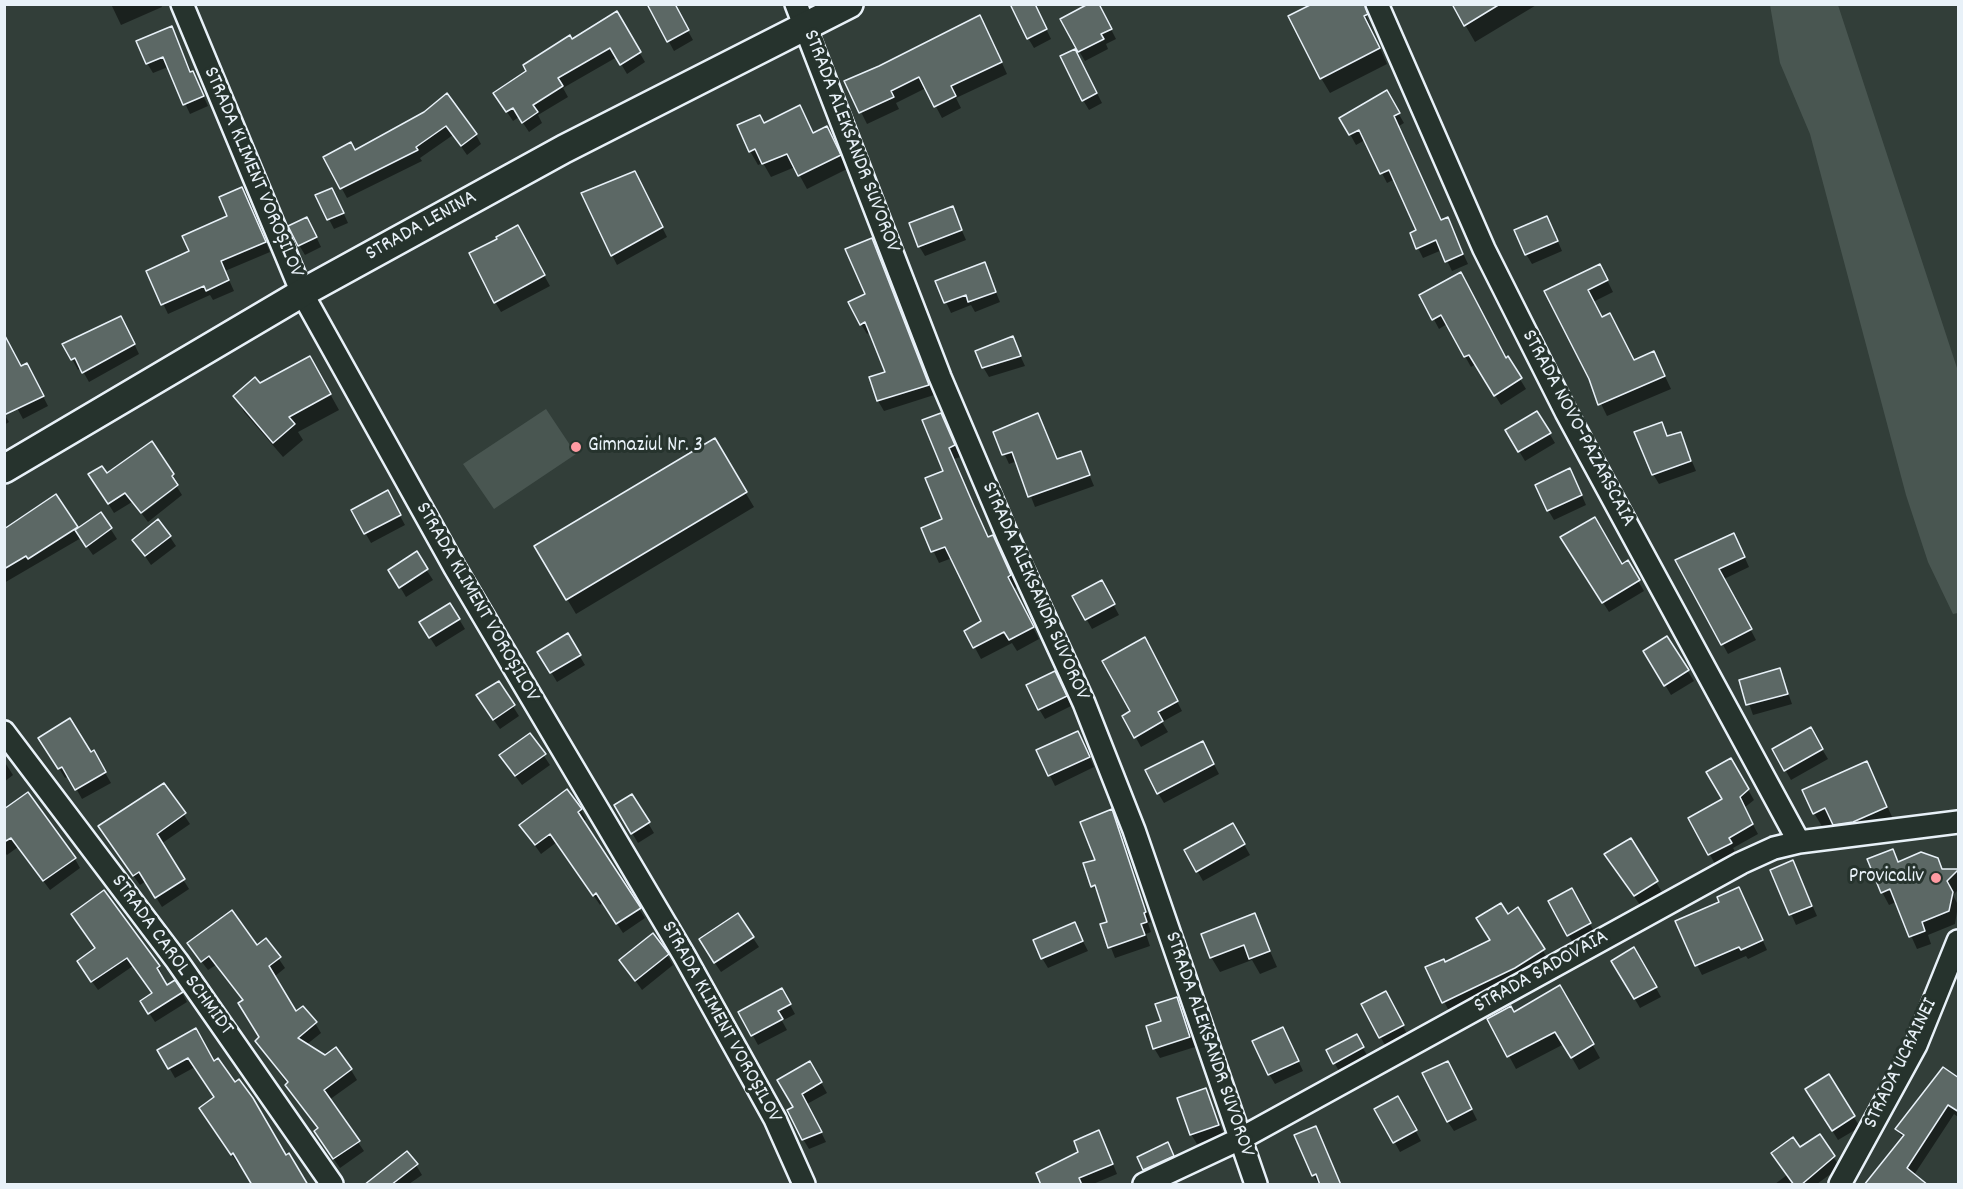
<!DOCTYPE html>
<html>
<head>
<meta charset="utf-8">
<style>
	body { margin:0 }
	#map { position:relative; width:1963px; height:1189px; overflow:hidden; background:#323e39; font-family:Dekko,sans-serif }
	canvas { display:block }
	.frame { position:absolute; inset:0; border:6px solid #e8f1f8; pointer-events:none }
</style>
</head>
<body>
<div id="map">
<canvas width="1963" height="1189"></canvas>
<div class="frame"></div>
</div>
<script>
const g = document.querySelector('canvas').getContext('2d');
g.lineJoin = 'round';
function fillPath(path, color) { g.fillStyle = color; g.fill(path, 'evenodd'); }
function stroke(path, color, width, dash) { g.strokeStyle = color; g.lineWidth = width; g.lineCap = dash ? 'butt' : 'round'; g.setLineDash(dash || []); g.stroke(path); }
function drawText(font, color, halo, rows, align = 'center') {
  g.font = font + ' Dekko,sans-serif'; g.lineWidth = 6; g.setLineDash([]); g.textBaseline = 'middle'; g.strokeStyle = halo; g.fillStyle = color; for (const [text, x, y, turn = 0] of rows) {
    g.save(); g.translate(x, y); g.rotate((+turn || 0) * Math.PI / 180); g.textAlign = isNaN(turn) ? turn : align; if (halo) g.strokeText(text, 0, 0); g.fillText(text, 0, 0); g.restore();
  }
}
const green = new Path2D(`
	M 1770,5 L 1838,5 L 1958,371 L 1958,613 L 1953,614 L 1928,562 L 1906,495 L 1810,134 L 1780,63 Z
	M 546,409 L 576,454 L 494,509 L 463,464 Z`);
const shadow = new Path2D(`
	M 111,4 L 161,4 L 162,7 L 121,25 Z
	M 648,4 L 673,4 L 693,40 L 674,51 Z
	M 1361,4 L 1387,64 L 1330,93 L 1321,78 Z
	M 1453,4 L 1538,4 L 1475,42 Z
	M 1035,6 L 1051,39 L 1034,48 L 1028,38 Z
	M 1102,12 L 1116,39 L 1106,44 L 1108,49 L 1085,61 L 1079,51 Z
	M 616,13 L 645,62 L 627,74 L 617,57 L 563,88 L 568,97 L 538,115 L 542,123 L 529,132 L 519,117 L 513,121 L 501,103 L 571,41 Z
	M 171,28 L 208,106 L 190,114 L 168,67 L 153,73 L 147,63 Z
	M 986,28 L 1007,74 L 956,98 L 961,108 L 942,118 L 926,88 L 896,103 L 899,109 L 867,124 L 846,82 Z
	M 1080,60 L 1102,103 L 1089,110 L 1083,100 Z
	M 1386,92 L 1404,123 L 1399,126 L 1441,221 L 1447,219 L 1468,264 L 1452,271 L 1442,250 L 1423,258 L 1418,248 L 1418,231 L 1395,179 L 1387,183 L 1365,140 L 1356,145 L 1341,118 Z
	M 425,113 L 476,135 L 481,144 L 467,155 L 453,135 L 420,158 L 422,161 L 347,198 L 325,158 L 355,152 Z
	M 764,124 L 813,134 L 827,128 L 847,169 L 807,189 L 795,167 L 771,177 L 763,163 L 758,165 L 750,151 Z
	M 640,183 L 667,237 L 617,265 L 612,255 Z
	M 317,196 L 337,199 L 348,223 L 334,229 Z
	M 247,199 L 270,252 L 225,271 L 234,291 L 213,300 L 210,295 L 168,314 L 148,272 L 191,252 Z
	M 952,208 L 966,240 L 925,256 L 919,246 Z
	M 517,227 L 550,286 L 501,312 L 495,302 L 499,240 Z
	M 312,228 L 321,247 L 305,255 L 299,245 Z
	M 1552,228 L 1562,251 L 1532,264 L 1526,254 Z
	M 872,240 L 934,395 L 884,411 L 878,401 L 887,373 L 870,332 L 867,334 L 861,324 Z
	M 984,264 L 1000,302 L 975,312 L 971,305 L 951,313 L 937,282 Z
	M 1606,278 L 1613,292 L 1593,302 L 1602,319 L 1634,362 L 1654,353 L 1671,389 L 1607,416 L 1546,292 Z
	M 1421,295 L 1505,359 L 1507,358 L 1526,389 L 1501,405 L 1476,364 L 1471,367 L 1447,324 L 1439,329 Z
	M 126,327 L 139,354 L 89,382 L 81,368 L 78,370 L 64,344 Z
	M 1012,338 L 1025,366 L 989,377 L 983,367 Z
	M 310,358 L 339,410 L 298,432 L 303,440 L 283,457 L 244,412 L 235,397 Z
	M 21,368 L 32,375 L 48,406 L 23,419 L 4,384 Z
	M 1537,413 L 1555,443 L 1525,461 L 1507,431 Z
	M 4,414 L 9,422 L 4,425 Z
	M 941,415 L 960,457 L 954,459 L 980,520 L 988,539 L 993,537 L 999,548 L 1017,587 L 1013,589 L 1039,639 L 1017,651 L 1012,643 L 981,659 L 966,631 L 983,622 L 952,558 L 939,563 L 923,529 L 944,520 Z
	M 1038,415 L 1058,461 L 1080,453 L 1094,486 L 1035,507 L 1017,461 L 1009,464 L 995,433 Z
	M 1662,424 L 1668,437 L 1680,433 L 1696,471 L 1659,484 L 1653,474 Z
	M 714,440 L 754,507 L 576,614 L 536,547 Z
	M 173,475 L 178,483 L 140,512 L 132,502 L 114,513 L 96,484 L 106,476 Z
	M 1575,480 L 1586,505 L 1554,520 L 1548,510 Z
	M 177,487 L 182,495 L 148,522 L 142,514 Z
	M 387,492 L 405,525 L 371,543 L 353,511 Z
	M 56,496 L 78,530 L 101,514 L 117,539 L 93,555 L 81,538 L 4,583 L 4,531 Z
	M 170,537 L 176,546 L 151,565 L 134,540 Z
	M 1562,538 L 1621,566 L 1627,562 L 1644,591 L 1609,612 Z
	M 1739,545 L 1749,567 L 1724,579 L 1756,640 L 1728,654 L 1677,561 Z
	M 416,554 L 433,580 L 406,597 L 390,570 Z
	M 1101,582 L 1119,615 L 1092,629 L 1074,597 Z
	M 459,619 L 465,629 L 436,647 L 427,633 Z
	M 567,635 L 585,665 L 557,682 L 539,652 Z
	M 1667,638 L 1694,681 L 1671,695 L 1645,651 Z
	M 1150,649 L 1182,711 L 1162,722 L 1168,732 L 1141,747 L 1124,716 L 1132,712 Z
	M 1780,670 L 1792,704 L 1753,715 L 1741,681 Z
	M 498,683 L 519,716 L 500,729 L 484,706 Z
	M 1061,683 L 1071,706 L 1045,719 L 1039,709 Z
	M 1810,729 L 1828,759 L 1791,780 L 1774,750 Z
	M 530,735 L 550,765 L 522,785 L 507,765 Z
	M 40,738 L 90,754 L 93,752 L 111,783 L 82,799 L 69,776 L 65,778 Z
	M 1083,743 L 1094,767 L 1055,786 L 1038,751 Z
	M 1208,753 L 1219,774 L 1164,803 L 1158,793 Z
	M 1731,760 L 1754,800 L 1744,808 L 1758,834 L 1733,848 L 1736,853 L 1715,864 L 1690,818 L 1724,800 Z
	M 4,761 L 13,775 L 4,782 Z
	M 1867,763 L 1895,823 L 1843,840 L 1834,823 L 1823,828 L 1814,813 Z
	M 164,785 L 190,824 L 161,844 L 189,889 L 162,907 L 146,881 L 140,885 L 106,837 Z
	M 632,796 L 654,833 L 638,843 L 616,806 Z
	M 581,810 L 586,820 L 583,822 L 645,918 L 623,933 L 603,902 L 600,905 L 557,842 L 541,854 L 521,826 Z
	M 4,811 L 75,859 L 80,868 L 50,890 L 18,847 L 7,855 L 4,852 Z
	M 1111,811 L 1151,922 L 1148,923 L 1151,932 L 1146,934 L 1150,946 L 1115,958 L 1102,925 L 1109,923 L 1100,895 L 1093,886 L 1097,860 Z
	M 1233,825 L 1250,855 L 1203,881 L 1186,851 Z
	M 1630,840 L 1662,892 L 1640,905 L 1606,855 Z
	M 1892,851 L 1899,863 L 1937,860 L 1943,870 L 1958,870 L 1958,890 L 1953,895 L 1958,905 L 1955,924 L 1928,935 L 1931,944 L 1917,949 L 1896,902 L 1889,905 L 1882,892 Z
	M 1793,862 L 1817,916 L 1796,925 L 1772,871 Z
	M 1571,890 L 1595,933 L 1574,945 L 1550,902 Z
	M 1744,899 L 1767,950 L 1748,959 L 1746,956 L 1702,975 L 1697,965 L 1721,902 Z
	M 73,915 L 159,967 L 166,987 L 182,993 L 187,1002 L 155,1022 L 142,1002 L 154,995 L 133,966 L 98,990 L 84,970 L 96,949 Z
	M 1254,915 L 1277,967 L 1260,974 L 1252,960 L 1220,972 L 1211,957 Z
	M 1508,916 L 1540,946 L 1548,959 L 1451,1015 L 1427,968 L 1445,964 L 1492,941 Z
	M 1074,924 L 1088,951 L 1048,968 L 1042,958 Z
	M 753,938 L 759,947 L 721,972 L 706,950 Z
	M 266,940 L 285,968 L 274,977 L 296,1013 L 315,1023 L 321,1033 L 306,1045 L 351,1070 L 357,1080 L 329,1100 L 364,1151 L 340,1168 L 321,1141 L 319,1129 L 257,1041 L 261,1038 L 244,1001 L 216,965 L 208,970 L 195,953 L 257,947 Z
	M 1634,949 L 1661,997 L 1640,1008 L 1613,961 Z
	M 667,955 L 673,965 L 642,990 L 621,960 Z
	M 1560,987 L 1600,1058 L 1579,1070 L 1564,1044 L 1516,1069 L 1489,1019 L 1514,1013 Z
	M 782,990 L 795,1014 L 782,1021 L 787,1030 L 758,1045 L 740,1012 Z
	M 1177,999 L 1195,1047 L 1160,1058 L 1154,1048 L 1163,1022 Z
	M 1391,1003 L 1408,1036 L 1386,1047 L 1363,1005 Z
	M 1356,1036 L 1368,1057 L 1340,1073 L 1328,1051 Z
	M 1288,1039 L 1303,1071 L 1275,1084 L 1269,1074 Z
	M 159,1050 L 213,1063 L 285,1157 L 238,1164 L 207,1118 L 216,1098 L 195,1067 L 175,1078 Z
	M 810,1063 L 827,1093 L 807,1104 L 826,1142 L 809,1149 L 803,1139 L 795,1108 Z
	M 1453,1072 L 1477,1120 L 1454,1131 L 1448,1122 Z
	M 1828,1076 L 1860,1127 L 1838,1140 L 1813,1099 Z
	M 1958,1080 L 1958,1117 L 1954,1114 L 1914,1175 L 1866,1184 L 1903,1139 L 1897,1129 Z
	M 1206,1090 L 1224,1135 L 1197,1144 L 1191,1134 Z
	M 1398,1098 L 1421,1141 L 1400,1152 L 1376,1109 Z
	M 1315,1127 L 1321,1137 L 1341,1184 L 1319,1184 L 1313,1175 Z
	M 1819,1136 L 1840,1167 L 1817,1184 L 1775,1184 L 1787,1175 L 1800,1149 Z
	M 1104,1142 L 1117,1174 L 1093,1184 L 1043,1184 Z
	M 1167,1144 L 1179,1166 L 1150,1179 L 1139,1158 Z
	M 416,1165 L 422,1175 L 409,1184 L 366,1184 Z`);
const building = new Path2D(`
	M 647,4 L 675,4 L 689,30 L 667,42 Z
	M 1010,4 L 1035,4 L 1047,29 L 1027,39 Z
	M 1088,4 L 1099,4 L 1112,29 L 1101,34 L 1104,39 L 1078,52 L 1060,19 Z
	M 1312,4 L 1365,4 L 1368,14 L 1364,16 L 1380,48 L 1320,79 L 1288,16 Z
	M 1452,4 L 1500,4 L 1464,26 Z
	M 617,11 L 641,52 L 620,65 L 610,48 L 558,78 L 563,86 L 533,105 L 538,112 L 522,123 L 513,108 L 506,112 L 493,93 L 526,71 L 523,65 L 570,35 L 572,39 Z
	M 980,15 L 1002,62 L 951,86 L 956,96 L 934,107 L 919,77 L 891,91 L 894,97 L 859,113 L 844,81 L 879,66 Z
	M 172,26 L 190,72 L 193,71 L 204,96 L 183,105 L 163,57 L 146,64 L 136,41 Z
	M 1075,49 L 1097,93 L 1082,101 L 1060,56 Z
	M 1387,90 L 1400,113 L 1394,116 L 1441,220 L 1448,217 L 1463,254 L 1445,262 L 1436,240 L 1416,249 L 1410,233 L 1416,230 L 1389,170 L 1380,174 L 1359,130 L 1349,135 L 1339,118 Z
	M 447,93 L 477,134 L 461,146 L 446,126 L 416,147 L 418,150 L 340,189 L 323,157 L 351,142 L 355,150 L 424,112 Z
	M 800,105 L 813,133 L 827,126 L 841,155 L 798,176 L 787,154 L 762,164 L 755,149 L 749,152 L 737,125 L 760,115 L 764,123 Z
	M 635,171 L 663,227 L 611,256 L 581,193 Z
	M 242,187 L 266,242 L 221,261 L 229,280 L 206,291 L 204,286 L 161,305 L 146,271 L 189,251 L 182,236 L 227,216 L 219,197 Z
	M 332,188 L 344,213 L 327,220 L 315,195 Z
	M 953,206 L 962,230 L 918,247 L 909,223 Z
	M 1547,216 L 1558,241 L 1525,255 L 1514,230 Z
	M 307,217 L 317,237 L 298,246 L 288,226 Z
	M 518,225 L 545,275 L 494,303 L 469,253 L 497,239 L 496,237 Z
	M 872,238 L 929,385 L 877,401 L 869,377 L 885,372 L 865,322 L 860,325 L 848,302 L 865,294 L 845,249 Z
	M 985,262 L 996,292 L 968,302 L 966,295 L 944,303 L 935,281 Z
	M 1600,264 L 1608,280 L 1588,290 L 1602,317 L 1610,313 L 1634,360 L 1654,351 L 1665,376 L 1598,405 L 1589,379 L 1544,291 Z
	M 1461,272 L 1506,358 L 1508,356 L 1522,378 L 1494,396 L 1469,355 L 1464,357 L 1441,315 L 1432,320 L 1419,295 Z
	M 121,316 L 135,344 L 82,373 L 75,358 L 71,360 L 62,344 Z
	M 4,334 L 21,366 L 27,363 L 44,396 L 4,415 Z
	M 1013,336 L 1021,356 L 982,368 L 975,351 Z
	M 310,356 L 331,394 L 289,417 L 295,424 L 273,443 L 233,396 L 255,377 L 260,383 Z
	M 1537,411 L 1551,433 L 1518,452 L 1505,430 Z
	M 941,413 L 955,445 L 949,448 L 974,506 L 988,537 L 993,535 L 1011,575 L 1008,577 L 1034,627 L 1009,640 L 1004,632 L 973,648 L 964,631 L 981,621 L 945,547 L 931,552 L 921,528 L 942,519 L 925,478 L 943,471 L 922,420 Z
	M 1038,413 L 1057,459 L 1081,451 L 1090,475 L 1028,497 L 1012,452 L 1002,455 L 993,432 Z
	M 1662,422 L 1667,436 L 1681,432 L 1691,461 L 1652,475 L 1634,432 Z
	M 715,438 L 747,492 L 566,600 L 534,546 Z
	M 152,441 L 174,474 L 172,476 L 178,485 L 141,513 L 125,493 L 108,504 L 88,474 L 102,466 L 107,473 Z
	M 1570,468 L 1582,495 L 1547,511 L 1535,485 Z
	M 388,490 L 401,515 L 364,534 L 351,510 Z
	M 56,494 L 78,527 L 28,559 L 26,556 L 4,569 L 4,529 Z
	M 101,512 L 112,528 L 86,547 L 75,530 Z
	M 1595,517 L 1622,564 L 1628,560 L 1640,580 L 1602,603 L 1560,537 Z
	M 158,519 L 171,536 L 145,556 L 132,540 Z
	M 1734,533 L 1745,557 L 1719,569 L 1752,629 L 1721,645 L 1675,560 Z
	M 417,551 L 428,569 L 399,588 L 388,570 Z
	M 1102,580 L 1115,604 L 1085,620 L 1072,596 Z
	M 450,603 L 460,619 L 429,638 L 419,622 Z
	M 568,633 L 581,655 L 550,673 L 537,652 Z
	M 1667,636 L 1689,670 L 1664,686 L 1643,651 Z
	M 1145,637 L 1178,701 L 1158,712 L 1163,721 L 1134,738 L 1122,716 L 1130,711 L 1102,661 Z
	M 1780,668 L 1788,694 L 1746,705 L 1739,680 Z
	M 1055,671 L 1067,696 L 1038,710 L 1026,685 Z
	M 499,681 L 515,705 L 493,720 L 476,695 Z
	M 70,718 L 91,752 L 94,750 L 106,772 L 75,790 L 62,767 L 58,769 L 38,738 Z
	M 1811,727 L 1823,749 L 1784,771 L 1772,749 Z
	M 1078,731 L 1090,757 L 1048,776 L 1036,750 Z
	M 530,733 L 546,754 L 515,776 L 499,755 Z
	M 1203,741 L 1214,764 L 1157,794 L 1145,770 Z
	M 1731,758 L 1749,789 L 1740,797 L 1753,824 L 1729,838 L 1732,843 L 1708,855 L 1688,818 L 1722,799 L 1706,772 Z
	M 1867,761 L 1887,807 L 1853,822 L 1833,825 L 1825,808 L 1813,814 L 1802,790 Z
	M 164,783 L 186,813 L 157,834 L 185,879 L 155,898 L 139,872 L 133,876 L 98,826 Z
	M 567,789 L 582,809 L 578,812 L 641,908 L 616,924 L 596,893 L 593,896 L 550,834 L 535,845 L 519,825 Z
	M 28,792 L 76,858 L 43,881 L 11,838 L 4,842 L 4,809 Z
	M 632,794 L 650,822 L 631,834 L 614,805 Z
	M 1112,809 L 1146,912 L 1144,913 L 1147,922 L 1141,924 L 1145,935 L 1108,948 L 1100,924 L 1107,922 L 1095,885 L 1091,887 L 1083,863 L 1095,860 L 1080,822 Z
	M 1233,823 L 1245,844 L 1196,872 L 1184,850 Z
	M 1631,838 L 1658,881 L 1634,896 L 1604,854 Z
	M 1893,849 L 1898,862 L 1921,852 L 1938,858 L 1942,869 L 1959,869 L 1947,881 L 1953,892 L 1949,911 L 1922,922 L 1925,931 L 1909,937 L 1890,889 L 1881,893 L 1867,859 Z
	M 1793,860 L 1812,906 L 1789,915 L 1770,870 Z
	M 1739,887 L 1763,940 L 1741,950 L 1739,947 L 1695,966 L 1675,921 L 1719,902 L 1717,897 Z
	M 1572,888 L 1591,923 L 1567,936 L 1548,901 Z
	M 104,890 L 160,966 L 157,968 L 167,985 L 175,980 L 183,992 L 148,1014 L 140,1001 L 152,993 L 127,958 L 91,982 L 77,961 L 95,948 L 71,914 Z
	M 1501,903 L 1508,914 L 1518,907 L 1545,949 L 1515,968 L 1442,1003 L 1425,967 L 1444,959 L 1445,962 L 1490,940 L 1476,918 Z
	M 232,910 L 257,945 L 266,938 L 281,957 L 269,966 L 296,1011 L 303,1006 L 317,1022 L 298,1038 L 325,1055 L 336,1047 L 352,1069 L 324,1090 L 360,1141 L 333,1159 L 314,1131 L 318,1128 L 285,1085 L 288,1082 L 255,1041 L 259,1037 L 238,1003 L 243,1000 L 209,956 L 201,962 L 187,943 Z
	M 738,913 L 754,937 L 714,963 L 699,939 Z
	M 1255,913 L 1270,951 L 1249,959 L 1244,945 L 1210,958 L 1201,934 Z
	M 1075,922 L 1083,941 L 1041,959 L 1033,940 Z
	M 653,933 L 669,954 L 635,981 L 619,960 Z
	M 1634,947 L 1657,987 L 1634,999 L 1611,961 Z
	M 1560,985 L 1594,1044 L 1571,1058 L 1555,1032 L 1507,1057 L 1487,1019 L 1511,1006 L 1514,1012 Z
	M 782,988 L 791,1004 L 778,1011 L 783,1019 L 751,1036 L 738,1012 Z
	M 1386,991 L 1404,1025 L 1379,1038 L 1361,1004 Z
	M 1177,997 L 1190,1037 L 1153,1049 L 1146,1026 L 1161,1021 L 1155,1004 Z
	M 1283,1027 L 1299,1061 L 1268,1075 L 1252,1041 Z
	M 196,1028 L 214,1061 L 218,1058 L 235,1082 L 239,1079 L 253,1098 L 286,1155 L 289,1153 L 308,1185 L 252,1185 L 233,1153 L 231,1155 L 199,1108 L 214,1097 L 188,1058 L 168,1069 L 157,1050 Z
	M 1357,1034 L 1364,1047 L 1333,1064 L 1326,1050 Z
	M 810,1061 L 822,1082 L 802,1094 L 822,1132 L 802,1140 L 787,1110 L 793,1107 L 777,1080 Z
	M 1448,1061 L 1472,1109 L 1447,1122 L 1422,1073 Z
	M 1943,1067 L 1959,1078 L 1959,1112 L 1948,1105 L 1907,1168 L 1928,1185 L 1864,1185 L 1904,1135 L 1895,1129 Z
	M 1829,1074 L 1855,1116 L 1832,1131 L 1805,1089 Z
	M 1206,1088 L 1219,1125 L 1190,1135 L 1177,1098 Z
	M 1398,1096 L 1417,1130 L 1393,1143 L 1374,1109 Z
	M 1316,1126 L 1341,1185 L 1320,1185 L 1316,1174 L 1312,1176 L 1294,1135 Z
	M 1099,1130 L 1113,1164 L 1079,1178 L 1082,1185 L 1041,1185 L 1036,1173 L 1078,1152 L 1074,1141 Z
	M 1820,1134 L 1835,1156 L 1801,1185 L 1794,1185 L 1771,1153 L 1793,1137 L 1800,1147 Z
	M 1168,1142 L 1174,1156 L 1143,1170 L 1137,1157 Z
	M 407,1151 L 418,1164 L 391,1185 L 364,1185 Z`);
const minor = new Path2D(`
	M 182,4 L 302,293 L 455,568 L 684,955 L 775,1119 L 804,1184
	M 796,4 L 940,377 L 1008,537 L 1084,703 L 1134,830 L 1256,1184
	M 1377,4 L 1484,249 L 1566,412 L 1799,842
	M 4,732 L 177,961 L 332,1184
	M 1144,1184 L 1242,1138 L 1741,863 L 1774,848 L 1799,842 L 1958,822
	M 1840,1184 L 1916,1045 L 1958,941`);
const tertiary = new Path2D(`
	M 4,469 L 302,293 L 564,149 L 849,4`);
const markers = [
	[576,447,6,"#ff9aa2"],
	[1936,878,6,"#ff9aa2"]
];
const streetNames = [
	["STRADA ALEKSANDR SUVOROV",850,142,69],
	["STRADA KLIMENT VOROȘILOV",252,173,67],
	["STRADA LENINA",422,227,-29],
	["STRADA NOVO-PAZARSCAIA",1577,429,62],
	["STRADA ALEKSANDR SUVOROV",1034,592,66],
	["STRADA KLIMENT VOROȘILOV",476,603,60],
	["STRADA CAROL SCHMIDT",171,956,54],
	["STRADA SADOVAIA",1542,973,-29],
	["STRADA KLIMENT VOROȘILOV",720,1023,61],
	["STRADA ALEKSANDR SUVOROV",1208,1045,71],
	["STRADA UCRAINEI",1902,1064,-64]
];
const poiNames = [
	["Gimnaziul Nr. 3",588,447],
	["Provicaliv",1924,878,"right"]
];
fillPath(green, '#495651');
fillPath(shadow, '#0007');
fillPath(building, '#5c6865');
stroke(building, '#e8f1f8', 1.5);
stroke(minor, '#e8f1f8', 26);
stroke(tertiary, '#e8f1f8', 32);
stroke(minor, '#26332d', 21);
stroke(tertiary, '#26332d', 27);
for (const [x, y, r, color] of markers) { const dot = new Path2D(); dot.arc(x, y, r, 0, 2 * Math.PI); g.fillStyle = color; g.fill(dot); stroke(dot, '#26332d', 2); }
drawText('21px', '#e8f1f8', '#26332d', streetNames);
drawText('21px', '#e8f1f8', '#26332d', poiNames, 'left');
</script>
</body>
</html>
